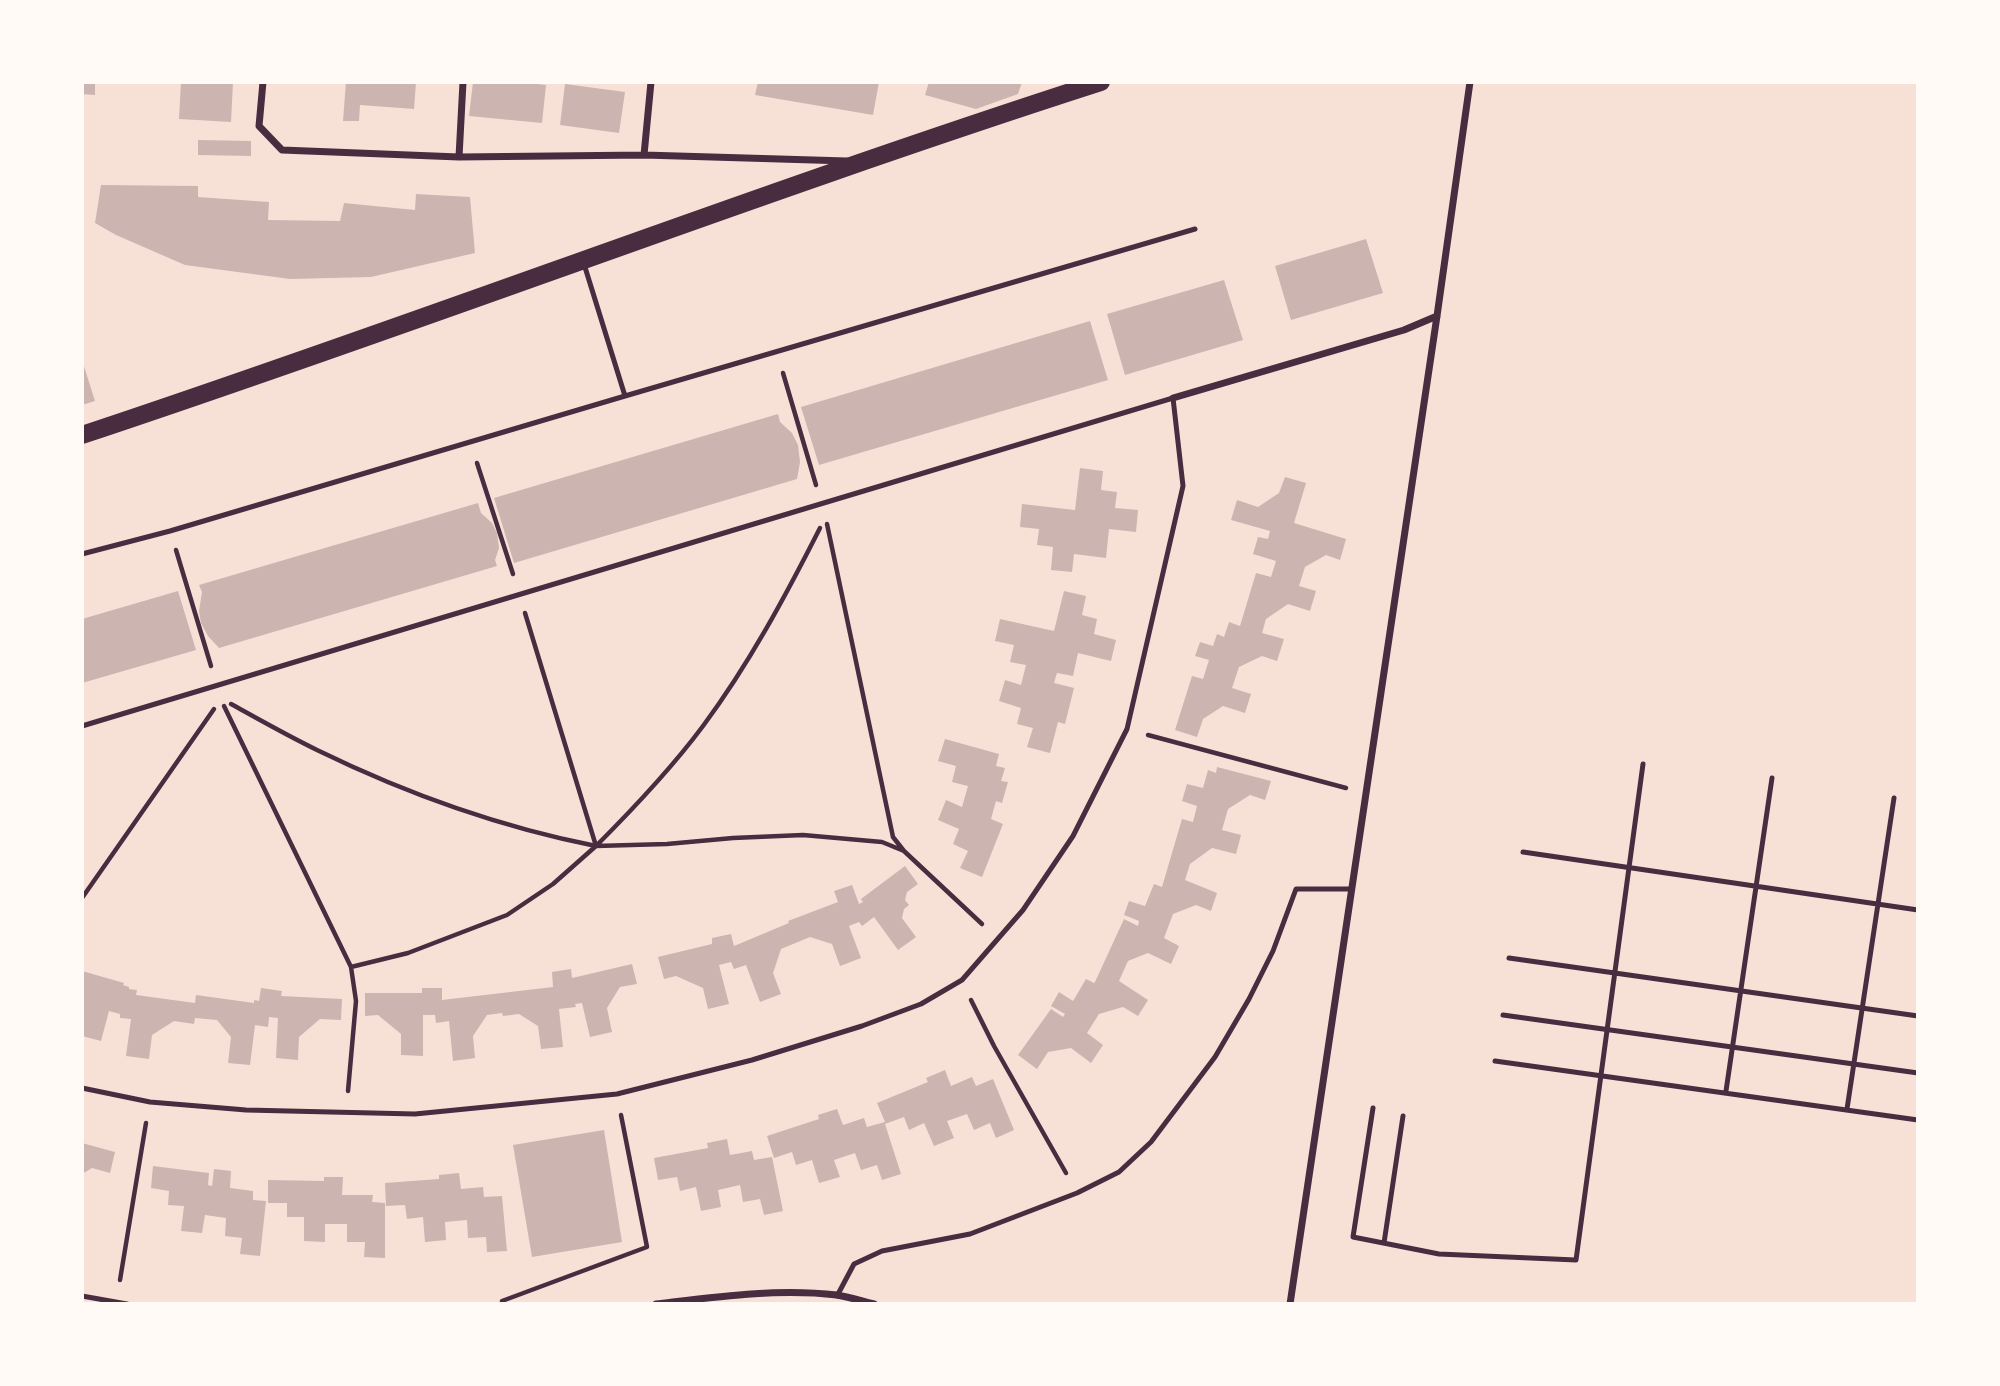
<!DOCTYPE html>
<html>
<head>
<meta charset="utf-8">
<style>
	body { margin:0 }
	#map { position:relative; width:2000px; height:1386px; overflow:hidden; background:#f7e1d7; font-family:"DM Sans",sans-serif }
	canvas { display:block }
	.frame { position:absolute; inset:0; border:84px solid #fffaf5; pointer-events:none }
</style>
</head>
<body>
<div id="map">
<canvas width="2000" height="1386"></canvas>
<div class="frame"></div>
</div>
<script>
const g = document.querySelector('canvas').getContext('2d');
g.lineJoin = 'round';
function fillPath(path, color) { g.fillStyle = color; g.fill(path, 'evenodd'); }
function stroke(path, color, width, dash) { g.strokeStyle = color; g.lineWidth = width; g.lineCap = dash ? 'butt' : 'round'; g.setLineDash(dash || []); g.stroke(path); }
const building = new Path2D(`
	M 82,82 L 95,82 L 95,95 L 82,94 Z
	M 181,82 L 233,82 L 231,122 L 179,119 Z
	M 346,82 L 416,82 L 414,109 L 360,105 L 359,121 L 343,121 Z
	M 473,82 L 518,82 L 546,85 L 542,123 L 469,116 Z
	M 758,82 L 879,82 L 873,115 L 755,95 Z
	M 929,82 L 1022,82 L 1018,94 L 976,109 L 925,95 Z
	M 565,84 L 625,92 L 619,133 L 560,125 Z
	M 198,140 L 251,141 L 251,156 L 198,155 Z
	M 101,185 L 198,186 L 198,197 L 269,202 L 268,220 L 340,221 L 344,203 L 415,210 L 416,194 L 470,197 L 475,253 L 371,277 L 290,279 L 185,265 L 116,235 L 95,223 Z
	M 1366,239 L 1383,293 L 1291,320 L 1275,266 Z
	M 1224,280 L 1243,340 L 1125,375 L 1107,314 Z
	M 1090,321 L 1108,380 L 819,465 L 801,407 Z
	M 82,360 L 95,401 L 82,405 Z
	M 778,414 L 780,422 L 792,433 L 798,445 L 800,462 L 797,479 L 514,563 L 494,498 Z
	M 1080,468 L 1103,471 L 1101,490 L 1117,492 L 1115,508 L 1138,510 L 1136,532 L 1109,529 L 1106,558 L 1074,554 L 1072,572 L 1051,570 L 1053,547 L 1037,545 L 1039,529 L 1020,527 L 1022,504 L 1075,510 Z
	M 1285,477 L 1306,483 L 1294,523 L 1346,539 L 1340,560 L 1326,555 L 1305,567 L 1299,586 L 1316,591 L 1310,611 L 1288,604 L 1266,619 L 1262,633 L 1284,639 L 1277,661 L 1262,656 L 1239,667 L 1232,688 L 1251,694 L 1245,713 L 1223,706 L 1203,719 L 1197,737 L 1175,730 L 1192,676 L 1203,679 L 1209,660 L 1195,656 L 1200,642 L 1213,646 L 1217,634 L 1224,637 L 1229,622 L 1240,626 L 1256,573 L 1271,577 L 1276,561 L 1253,554 L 1258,537 L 1268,539 L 1270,531 L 1231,520 L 1237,500 L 1258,507 L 1279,493 Z
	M 478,503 L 481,513 L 492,523 L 497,533 L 499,548 L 495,560 L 497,566 L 219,648 L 208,636 L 201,623 L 199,611 L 202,592 L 199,585 Z
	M 178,591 L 196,650 L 82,683 L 82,619 Z
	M 1064,591 L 1086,596 L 1082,615 L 1097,619 L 1094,634 L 1116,640 L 1111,661 L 1078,653 L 1073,676 L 1057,673 L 1054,683 L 1074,688 L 1065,724 L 1058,722 L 1050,753 L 1027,747 L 1033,728 L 1017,724 L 1021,708 L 999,701 L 1005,680 L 1021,685 L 1026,665 L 1010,662 L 1014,645 L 995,641 L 1000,619 L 1054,631 Z
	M 945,739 L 999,754 L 996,766 L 1005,768 L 1001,781 L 1008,782 L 1002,803 L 996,801 L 991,819 L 1003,824 L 982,877 L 960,868 L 968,851 L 953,844 L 959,829 L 938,820 L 946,800 L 962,807 L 968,786 L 952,782 L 956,766 L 938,761 Z
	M 1217,767 L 1271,781 L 1265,800 L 1250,795 L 1228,809 L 1222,830 L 1241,835 L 1236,854 L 1212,848 L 1190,864 L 1185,880 L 1217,893 L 1211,911 L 1196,905 L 1173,914 L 1164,938 L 1179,946 L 1171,964 L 1148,953 L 1128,961 L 1119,981 L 1148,1000 L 1138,1016 L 1123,1007 L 1099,1014 L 1087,1033 L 1103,1045 L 1091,1063 L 1071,1048 L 1048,1052 L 1037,1069 L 1018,1055 L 1051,1009 L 1063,1017 L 1065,1014 L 1051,1006 L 1059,992 L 1073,1001 L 1086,979 L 1094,983 L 1095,982 L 1124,919 L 1138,926 L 1139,921 L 1124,915 L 1129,901 L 1145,906 L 1154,884 L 1162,887 L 1182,819 L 1193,822 L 1197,806 L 1182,801 L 1187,784 L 1203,788 L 1208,770 L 1216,773 Z
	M 905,866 L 918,884 L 907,892 L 905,900 L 909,905 L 904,909 L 902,918 L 916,937 L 898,950 L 874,917 L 862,926 L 859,922 L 849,926 L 861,958 L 840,966 L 832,944 L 810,937 L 781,949 L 773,973 L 781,994 L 760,1002 L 746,965 L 734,969 L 731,962 L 719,965 L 729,1004 L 708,1009 L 703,988 L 676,976 L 664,979 L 658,957 L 712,944 L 712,938 L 731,934 L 734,946 L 789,923 L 788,921 L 838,902 L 834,891 L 852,885 L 859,904 L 863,902 L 861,899 Z
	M 632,964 L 637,984 L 620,987 L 607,1008 L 612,1032 L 590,1037 L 582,1003 L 575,1004 L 576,1007 L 559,1009 L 563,1047 L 541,1049 L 538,1026 L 519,1014 L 503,1016 L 502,1013 L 487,1015 L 473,1036 L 475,1058 L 453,1061 L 449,1021 L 436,1023 L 435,1015 L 423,1015 L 423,1056 L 401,1055 L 401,1034 L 378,1015 L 365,1016 L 365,993 L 422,993 L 422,988 L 442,988 L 442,1000 L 553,987 L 552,972 L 571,969 L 572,978 Z
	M 82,971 L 124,983 L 123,985 L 129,987 L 129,989 L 137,990 L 136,995 L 195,1003 L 196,995 L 254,1003 L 254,1000 L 259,1001 L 261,988 L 282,991 L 281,996 L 342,999 L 341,1020 L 320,1019 L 299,1037 L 298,1060 L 276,1058 L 278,1018 L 269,1017 L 268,1027 L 255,1025 L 250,1065 L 228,1063 L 231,1037 L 217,1020 L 195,1018 L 194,1024 L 174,1021 L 152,1035 L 149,1059 L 126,1056 L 131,1019 L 120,1018 L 120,1014 L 109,1011 L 101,1041 L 82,1036 Z
	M 945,1070 L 951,1086 L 972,1077 L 976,1086 L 993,1079 L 1014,1130 L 996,1138 L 990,1123 L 974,1130 L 967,1114 L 947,1121 L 954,1138 L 934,1146 L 924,1123 L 909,1130 L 904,1117 L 885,1124 L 901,1174 L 882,1180 L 877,1165 L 861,1170 L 855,1153 L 834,1160 L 840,1177 L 819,1183 L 812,1160 L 796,1165 L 792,1152 L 774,1158 L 767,1136 L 819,1119 L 818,1115 L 837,1109 L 843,1125 L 864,1118 L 867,1127 L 885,1122 L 877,1103 L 928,1082 L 926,1078 Z
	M 604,1130 L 622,1242 L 532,1257 L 513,1145 Z
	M 727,1139 L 730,1155 L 752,1151 L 754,1160 L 772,1157 L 783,1211 L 764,1215 L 760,1199 L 743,1202 L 740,1185 L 718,1190 L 721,1207 L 701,1211 L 696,1187 L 680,1191 L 677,1177 L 658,1180 L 654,1158 L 708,1148 L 707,1143 Z
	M 82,1143 L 115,1152 L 110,1173 L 92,1168 L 82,1174 Z
	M 153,1166 L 209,1173 L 208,1185 L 212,1186 L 214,1169 L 231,1171 L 230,1188 L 253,1191 L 253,1200 L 266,1201 L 260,1256 L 240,1254 L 242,1238 L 225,1236 L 226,1218 L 205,1215 L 202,1233 L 181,1231 L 184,1206 L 168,1205 L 169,1191 L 151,1188 Z
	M 459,1173 L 461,1189 L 483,1187 L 484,1197 L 502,1196 L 507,1251 L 487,1252 L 486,1237 L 468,1238 L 467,1220 L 445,1222 L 446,1240 L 425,1242 L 423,1217 L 407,1219 L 405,1205 L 386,1206 L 385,1183 L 439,1179 L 439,1175 Z
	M 324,1177 L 343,1177 L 342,1195 L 373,1195 L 372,1202 L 385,1203 L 385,1258 L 364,1257 L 365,1242 L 347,1242 L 347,1224 L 325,1224 L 325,1242 L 304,1241 L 304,1217 L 287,1217 L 287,1203 L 268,1203 L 268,1180 L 324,1181 Z`);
const path = new Path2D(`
	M 783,373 L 816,485
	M 477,463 L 513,574
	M 827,524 L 893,837 L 904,851
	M 176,550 L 211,666
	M 525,613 L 596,846 C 634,808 671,769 703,726 C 749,664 785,597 820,528
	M 231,704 C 260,720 288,736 317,750 C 405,793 500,827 596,846
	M 224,706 L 351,967 L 356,1001 L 348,1091
	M 1148,735 L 1346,788
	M 82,898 L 214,709
	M 351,967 L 408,953 L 507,915 L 553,884 L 596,846 L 667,844 L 733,838 L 803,835 L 882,842 L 904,851 L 982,924
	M 971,1000 L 994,1046 L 1066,1173
	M 120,1280 L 146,1123
	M 502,1304 L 502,1301 L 647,1247 L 621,1115`);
const service = new Path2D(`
	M 625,396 L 1195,229
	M 82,554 L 170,531 L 625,396 L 584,264
	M 82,726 L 1173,398 L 1183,486 L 1127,729 L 1073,836 L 1023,910 L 962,980 L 921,1004 L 862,1026 L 752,1060 L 617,1094 L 415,1114 L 246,1110 L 150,1102 L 82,1088
	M 1523,852 L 1918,910
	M 1509,958 L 1918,1016
	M 1503,1015 L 1918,1073
	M 1495,1061 L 1918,1120
	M 1726,1091 L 1772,778
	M 1373,1108 L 1353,1237 L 1439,1254 L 1576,1260 L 1643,764
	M 1847,1109 L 1894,798
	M 1384,1243 L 1403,1116
	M 82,1296 L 127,1304
	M 837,1296 L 854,1264 L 882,1251 L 970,1234 L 1077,1193 L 1119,1172 L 1151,1142 L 1215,1057 L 1249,999 L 1273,951 L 1296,889 L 1352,889`);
const minor = new Path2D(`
	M 263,82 L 259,126 L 282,150 L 459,157 L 644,155 L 847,161
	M 644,155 L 651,82
	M 459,157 L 463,82
	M 1173,398 L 1404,330 L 1437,316
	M 656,1304 C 715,1297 777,1288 837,1295 C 849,1297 862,1301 874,1304
	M 1290,1304 L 1437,316 L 1470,82`);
const primary = new Path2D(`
	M 82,435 C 423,322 759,192 1101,82`);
fillPath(building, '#ccb4b1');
stroke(path, '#4a2c40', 4.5);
stroke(service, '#4a2c40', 5);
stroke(minor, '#4a2c40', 7);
stroke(primary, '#4a2c40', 18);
</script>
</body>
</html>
